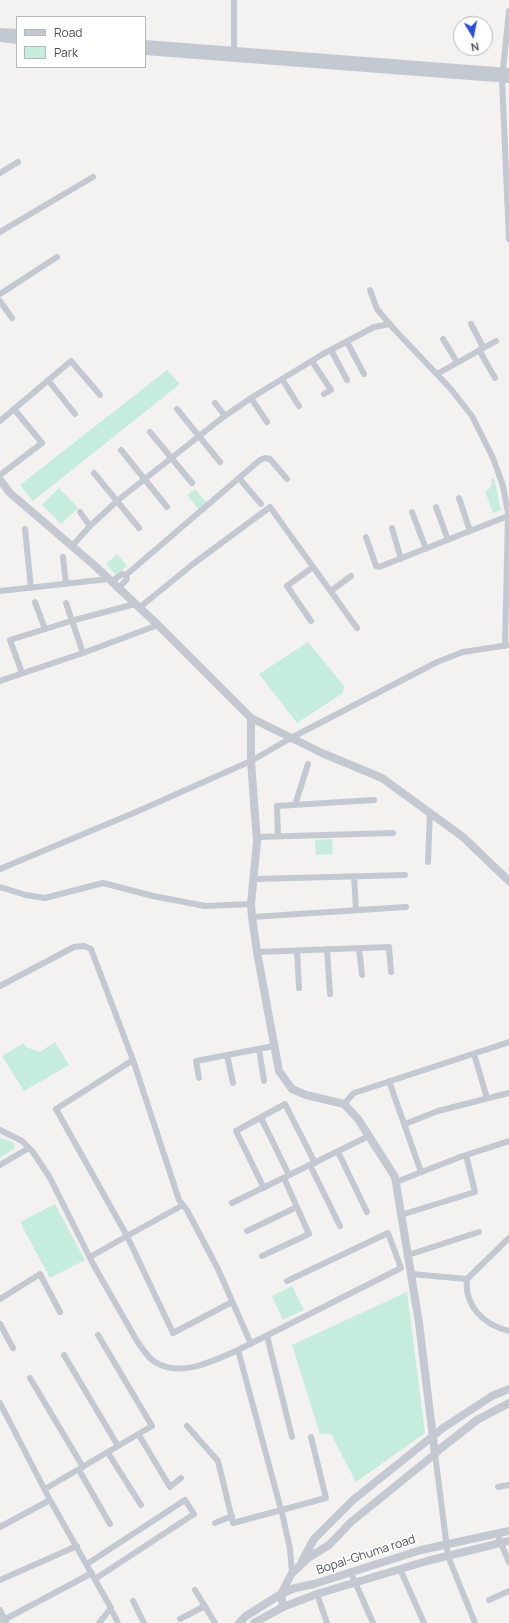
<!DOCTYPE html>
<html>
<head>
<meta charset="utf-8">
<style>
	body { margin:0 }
	#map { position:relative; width:509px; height:1623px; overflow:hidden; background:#f3f2f1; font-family:Manrope,sans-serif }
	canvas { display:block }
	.legend { position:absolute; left:16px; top:16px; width:130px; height:52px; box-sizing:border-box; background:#fff; border:1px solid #b7b9be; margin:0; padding:5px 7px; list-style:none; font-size:12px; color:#4b505d }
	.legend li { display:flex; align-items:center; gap:8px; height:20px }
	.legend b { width:20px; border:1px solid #b7b9be }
	.north { position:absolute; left:453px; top:16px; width:40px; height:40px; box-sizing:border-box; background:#fff; border:1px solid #b7b9be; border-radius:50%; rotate:170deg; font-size:11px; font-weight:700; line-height:16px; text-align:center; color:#4b505d }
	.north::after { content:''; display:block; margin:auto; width:14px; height:18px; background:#2c51d3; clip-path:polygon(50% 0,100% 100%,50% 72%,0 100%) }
</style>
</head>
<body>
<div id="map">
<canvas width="509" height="1623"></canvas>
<ul class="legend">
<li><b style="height:5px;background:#c4c8d1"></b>Road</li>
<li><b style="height:11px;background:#c5ecdc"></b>Park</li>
</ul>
<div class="north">N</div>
</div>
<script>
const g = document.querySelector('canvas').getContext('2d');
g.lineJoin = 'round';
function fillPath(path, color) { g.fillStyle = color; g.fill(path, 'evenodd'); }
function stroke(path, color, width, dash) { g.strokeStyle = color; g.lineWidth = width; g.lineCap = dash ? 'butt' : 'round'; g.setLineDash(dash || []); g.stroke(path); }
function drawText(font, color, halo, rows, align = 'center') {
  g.font = font + ' Manrope,sans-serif'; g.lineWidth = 3.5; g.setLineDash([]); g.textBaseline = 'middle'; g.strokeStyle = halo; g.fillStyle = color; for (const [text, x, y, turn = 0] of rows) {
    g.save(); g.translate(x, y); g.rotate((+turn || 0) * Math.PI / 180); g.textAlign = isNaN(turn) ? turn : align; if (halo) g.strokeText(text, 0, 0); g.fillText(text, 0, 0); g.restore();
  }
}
const green = new Path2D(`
	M 167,370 L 180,384 L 33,501 L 20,485 Z
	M 494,478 L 501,510 L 493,513 L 485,491 L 489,489 L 492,484 L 491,479 Z
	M 59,488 L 78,508 L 61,524 L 42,505 Z
	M 195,489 L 207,503 L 199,510 L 187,495 Z
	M 117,554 L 127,566 L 116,575 L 106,564 Z
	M 308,642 L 344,686 L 343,693 L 297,723 L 259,674 Z
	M 332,839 L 333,854 L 316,855 L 315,840 Z
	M 55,1042 L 69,1065 L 24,1091 L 2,1056 L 24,1043 L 26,1047 L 40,1052 Z
	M 0,1138 L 13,1142 L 15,1148 L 0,1158 Z
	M 55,1204 L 85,1260 L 50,1278 L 20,1222 Z
	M 292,1286 L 304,1310 L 283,1320 L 272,1296 Z
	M 407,1292 L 425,1433 L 356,1482 L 331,1434 L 320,1434 L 292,1345 Z`);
const minor = new Path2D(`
	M 234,0 L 234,54
	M 509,11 L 502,79 L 509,239
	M 0,173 L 18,162
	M 0,232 L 93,177
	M 370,290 L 377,309 L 393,328 L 450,388 L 472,416 L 493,458 L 503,486 L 509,518
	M 0,294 L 57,257
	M 0,301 L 12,318
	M 471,324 L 483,347
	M 443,339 L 457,362
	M 347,342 L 364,374
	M 331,350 L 347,380
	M 479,350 L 495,378
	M 312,361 L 331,390 L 324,394
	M 437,374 L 496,341
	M 282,379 L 299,406
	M 48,380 L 75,414
	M 251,398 L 267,422
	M 215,403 L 225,416
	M 177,409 L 220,462
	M 0,421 L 71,361 L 100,395
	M 150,432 L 192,483
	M 121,450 L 167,507
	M 94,473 L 139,528
	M 0,475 L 42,443 L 14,409
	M 239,478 L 261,504
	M 459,498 L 470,531
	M 436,507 L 448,540
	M 80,512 L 90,526
	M 412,512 L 426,549
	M 392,528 L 401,559
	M 25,529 L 31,588
	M 366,537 L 376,566 L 379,567 L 508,516
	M 72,546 L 90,526 L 117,501 L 222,418 L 251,398 L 323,354 L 374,327 L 390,324
	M 63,557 L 66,584
	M 126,575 L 260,460 L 265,458 L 270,459 L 287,479
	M 111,582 L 122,574 L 126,575 L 127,579 L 118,589
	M 0,591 L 109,579
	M 331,591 L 351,576
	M 35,602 L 45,629
	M 66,603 L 83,653
	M 139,608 L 193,564 L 270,507 L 357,628
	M 311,621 L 287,586 L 313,567
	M 505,646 L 508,515
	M 22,673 L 10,640 L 71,621 L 135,604
	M 0,681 L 83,653 L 158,625
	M 295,805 L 308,764
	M 278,836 L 277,806 L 374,800
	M 257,837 L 393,833
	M 428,862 L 430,812
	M 0,869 L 136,812 L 251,761 L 291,738 L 437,662 L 463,652 L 509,645
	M 354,876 L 356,910
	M 254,879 L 405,875
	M 0,887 L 26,895 L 45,898 L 103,883 L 153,896 L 205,906 L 251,904
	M 252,917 L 406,907
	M 359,948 L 362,975
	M 327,949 L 330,994
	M 297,950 L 299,988
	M 257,952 L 389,947 L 391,972
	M 0,986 L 74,947 L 84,946 L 91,949 L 133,1060
	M 259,1049 L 264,1081
	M 474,1054 L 487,1098
	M 227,1055 L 233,1083
	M 199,1078 L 196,1061 L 274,1046
	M 389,1081 L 421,1172
	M 344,1104 L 354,1093 L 509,1042
	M 261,1118 L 289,1175
	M 405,1124 L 438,1111 L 509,1093
	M 0,1130 L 22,1141 L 33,1152 L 50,1178 L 93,1264 L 137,1341 C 142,1348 147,1357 155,1362 C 180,1378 214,1361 238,1350 L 283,1517 L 290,1549 L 292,1573
	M 338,1152 L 367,1212
	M 0,1165 L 29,1148
	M 310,1165 L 340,1226
	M 396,1182 L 460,1157 L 509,1141
	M 264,1188 L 236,1131 L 285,1104 L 315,1163
	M 232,1203 L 369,1136
	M 183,1205 L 127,1236 L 56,1109 L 133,1060 L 179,1200 L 187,1210 L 218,1269 L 251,1344
	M 401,1215 L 475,1192 L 466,1155
	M 247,1231 L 297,1207
	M 408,1255 L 479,1232
	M 262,1256 L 309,1234 L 284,1178
	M 90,1257 L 127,1236 L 173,1333 L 232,1302
	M 411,1274 L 467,1279 C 464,1306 484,1325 509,1331
	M 467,1279 L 509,1238
	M 0,1299 L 40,1274 L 60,1312
	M 0,1324 L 13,1348
	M 267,1336 L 292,1437
	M 238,1350 L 401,1268 L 388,1233 L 287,1281
	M 64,1355 L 118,1446
	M 30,1378 L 83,1467
	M 0,1403 L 50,1500 L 111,1608 L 99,1623
	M 187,1426 L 218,1461 L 233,1523 L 326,1498 L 311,1437
	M 139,1435 L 170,1487 L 181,1478
	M 108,1453 L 141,1505
	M 435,1454 L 448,1556 L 475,1623
	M 79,1470 L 110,1524
	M 498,1487 L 509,1485
	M 45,1489 L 152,1426 L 98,1335
	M 215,1523 L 232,1516
	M 0,1527 L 50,1500
	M 497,1534 L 509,1562
	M 87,1564 L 185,1500 L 194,1514 L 95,1579
	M 400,1569 L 424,1623
	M 351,1573 L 373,1623
	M 0,1580 L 77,1546
	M 195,1590 L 215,1623
	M 317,1594 L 327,1623
	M 489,1600 L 509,1591
	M 133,1601 L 144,1623
	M 0,1610 L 6,1622
	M 113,1613 L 118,1623
	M 180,1619 L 205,1606
	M 0,1622 L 92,1573`);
const tertiary = new Path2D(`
	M 0,32 L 17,33
	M 0,38 L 17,40
	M 145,44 L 509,72
	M 145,51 L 509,79
	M 0,480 L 10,493 L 94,565 L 158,625 L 251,718 L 251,761 L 257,842 L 251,904 L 252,917 L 257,952 L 279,1071 L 292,1089 L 306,1095 L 344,1104 L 358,1119 L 395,1177 L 419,1323 L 435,1454
	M 251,718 L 322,753 L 382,778 L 463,837 L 509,881
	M 302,1561 L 314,1539 L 353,1500 L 443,1428 L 492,1396 L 509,1389
	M 283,1607 L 281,1594 L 292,1573 L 308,1558 L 329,1545 L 351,1522 L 435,1454 L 440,1449 L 477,1420 L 509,1403
	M 239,1623 L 246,1616 L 281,1594 L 295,1588 L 314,1584 L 421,1550 L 509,1531
	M 254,1623 L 283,1607 L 317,1594 L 427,1561 L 509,1541`);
const streetNames = [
	["Bopal-Ghuma road",366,1555,-18]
];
fillPath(green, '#c5ecdc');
stroke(minor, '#c4c8d1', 6);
stroke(tertiary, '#c4c8d1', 8);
drawText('12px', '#4b505d', '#fff', streetNames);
</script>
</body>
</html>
